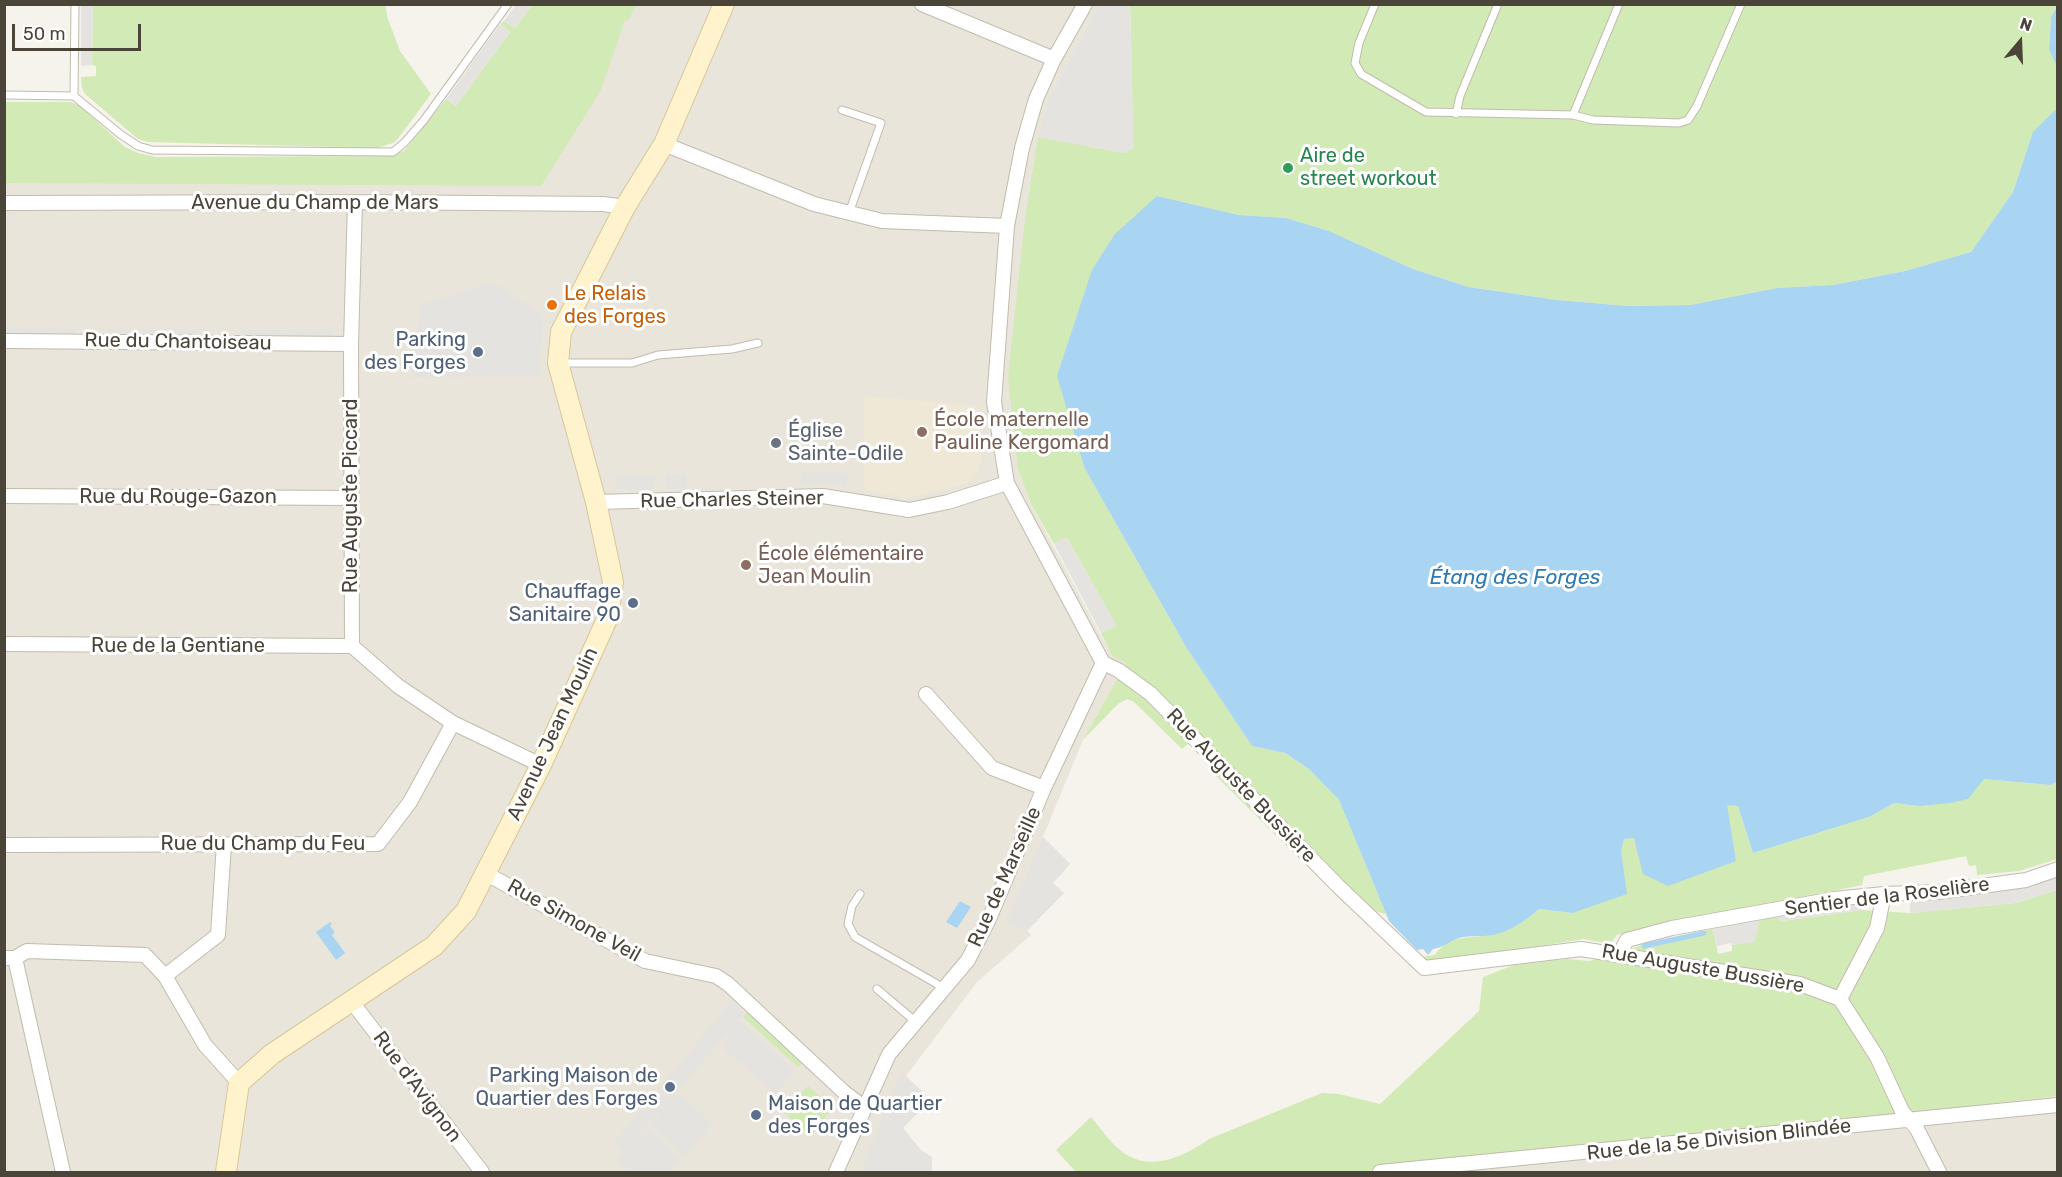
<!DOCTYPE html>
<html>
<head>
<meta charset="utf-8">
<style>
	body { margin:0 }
	#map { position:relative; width:2062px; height:1177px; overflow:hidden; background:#f6f3ec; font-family:Rubik,sans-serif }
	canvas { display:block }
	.frame { position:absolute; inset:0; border:6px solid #4b4439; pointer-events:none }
	.north { position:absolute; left:1990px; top:12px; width:60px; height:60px; -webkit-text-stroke:4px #fff; paint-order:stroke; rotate:19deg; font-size:16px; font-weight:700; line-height:24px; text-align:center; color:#4b4439 }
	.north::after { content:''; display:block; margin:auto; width:21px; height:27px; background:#4b4439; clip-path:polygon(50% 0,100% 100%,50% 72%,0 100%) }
	.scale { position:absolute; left:12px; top:24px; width:129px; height:27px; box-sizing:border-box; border:3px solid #4b4439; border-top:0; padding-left:8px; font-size:18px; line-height:21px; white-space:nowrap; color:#4b4439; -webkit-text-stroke:4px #fff; paint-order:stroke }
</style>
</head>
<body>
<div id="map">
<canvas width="2062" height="1177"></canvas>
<div class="frame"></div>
<div class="north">N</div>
<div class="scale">50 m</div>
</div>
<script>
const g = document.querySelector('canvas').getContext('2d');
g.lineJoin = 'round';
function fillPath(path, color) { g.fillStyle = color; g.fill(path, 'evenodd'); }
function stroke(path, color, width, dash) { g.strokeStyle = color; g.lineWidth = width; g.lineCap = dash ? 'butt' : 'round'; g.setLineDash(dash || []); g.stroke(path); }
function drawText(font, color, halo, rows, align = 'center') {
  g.font = font + ' Rubik,sans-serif'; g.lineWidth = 6; g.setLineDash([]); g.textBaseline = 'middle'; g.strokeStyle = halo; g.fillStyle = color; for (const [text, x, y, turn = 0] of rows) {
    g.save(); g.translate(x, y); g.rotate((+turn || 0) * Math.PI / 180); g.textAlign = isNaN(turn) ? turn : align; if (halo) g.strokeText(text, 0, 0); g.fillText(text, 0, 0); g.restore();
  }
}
const residential = new Path2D(`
	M 621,5 L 1130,5 L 1132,69 L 1125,153 L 1088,145 L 1018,469 L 1031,504 L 1112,656 L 1126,663 L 1083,740 L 1043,837 L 1070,864 L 1053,883 L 1064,893 L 1027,930 L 1031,935 L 977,982 L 906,1076 L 861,1172 L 5,1172 L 4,149 L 51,162 L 526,164 Z
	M 2057,1096 L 2057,1172 L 1363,1172 L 1394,1165 L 1909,1114 Z`);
const education = new Path2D(`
	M 864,396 L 978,406 L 982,458 L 978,471 L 967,483 L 908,498 L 864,490 Z`);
const green = new Path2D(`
	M 385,4 L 388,19 L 400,51 L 431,94 L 397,140 L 393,143 L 376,148 L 148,142 L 138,139 L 85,94 L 82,88 L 81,77 L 96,76 L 96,66 L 92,65 L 93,5 Z
	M 532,5 L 636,5 L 628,21 L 625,20 L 601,90 L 541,186 L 5,183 L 5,102 L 70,102 L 79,105 L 125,147 L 138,153 L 156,157 L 386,156 L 404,151 L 446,99 L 456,106 L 510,32 L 500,24 L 504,21 L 515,28 Z
	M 1130,5 L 2057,5 L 2051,17 L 2049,50 L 2057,67 L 2056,109 L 2033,133 L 2013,192 L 1971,252 L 1905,271 L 1833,285 L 1777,288 L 1690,305 L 1628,306 L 1557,300 L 1469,287 L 1413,269 L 1329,231 L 1286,218 L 1239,215 L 1157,196 L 1085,469 L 1186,647 L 1252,746 L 1285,753 L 1309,769 L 1339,800 L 1386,914 L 1345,904 L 1209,769 L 1212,766 L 1189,743 L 1182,749 L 1134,702 L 1127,699 L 1118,704 L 1083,740 L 1126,663 L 1112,656 L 1101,633 L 1116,625 L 1067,538 L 1054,544 L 1031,504 L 1018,469 L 1008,377 L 1025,219 L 1038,137 L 1125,153 L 1132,69 Z
	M 1983,779 L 2050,785 L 2057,782 L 2057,859 L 2019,871 L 1977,875 L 1976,865 L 1969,866 L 1966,856 L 1864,876 L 1862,885 L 1617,935 L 1610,944 L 1584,939 L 1439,962 L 1423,961 L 1422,957 L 1435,955 C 1450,932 1472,940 1494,934 C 1512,929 1525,921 1539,909 L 1572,913 L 1621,851 L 1624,839 L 1633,838 L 1736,861 L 1726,804 L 1738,806 L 1753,853 L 1869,817 L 1894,803 L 1919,806 Z
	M 2057,890 L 2057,1096 L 1909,1114 L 1394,1165 L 1363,1172 L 1076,1172 L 1056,1150 L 1091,1117 C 1100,1127 1108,1140 1119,1149 C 1147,1174 1182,1158 1209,1139 L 1322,1093 L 1339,1094 L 1380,1104 L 1479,1011 L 1483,977 L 1514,965 L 1567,959 L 1590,961 L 1656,941 L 1713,929 L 1718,954 L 1732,951 L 1732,945 L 1754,942 L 1760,918 L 1774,916 L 1782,921 L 1862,910 L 1910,913 L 2015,903 Z
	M 747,1012 L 802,1063 L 798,1067 L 743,1017 Z
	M 808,1086 L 833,1108 L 809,1135 L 784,1112 Z`);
const parking = new Path2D(`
	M 1126,4 L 1129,5 L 1130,8 L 1134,148 L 1125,153 L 1038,137 L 1047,103 L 1100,5 Z
	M 81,5 L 93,5 L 92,65 L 81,66 Z
	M 516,5 L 532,5 L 515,28 L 504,21 Z
	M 500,24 L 510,32 L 456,106 L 446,99 Z
	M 493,282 L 543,316 L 539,376 L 411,378 L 421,305 Z
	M 5,328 L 77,329 L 77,334 L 5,334 Z
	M 107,329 L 210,330 L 210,335 L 107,335 Z
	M 241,330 L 332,330 L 332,336 L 241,335 Z
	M 828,471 L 848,474 L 846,487 L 828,484 L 802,485 L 801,472 Z
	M 666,474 L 686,474 L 687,488 L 667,489 Z
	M 616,475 L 654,476 L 654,489 L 615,489 Z
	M 1066,537 L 1117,626 L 1101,633 L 1054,544 Z
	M 1043,837 L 1070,864 L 1053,883 L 1064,893 L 1027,931 L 1006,924 Z
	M 2057,875 L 2057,890 L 2015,903 L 1910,913 L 1910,900 Z
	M 1857,903 L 1862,910 L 1782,921 L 1774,916 Z
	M 1760,918 L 1754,942 L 1732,945 L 1731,943 L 1717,946 L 1713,929 Z
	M 732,1000 L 745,1013 L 739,1020 L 794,1071 L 775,1094 L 721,1046 L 731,1037 L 727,1034 L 669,1100 L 670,1102 L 679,1093 L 712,1124 L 685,1156 L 651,1124 L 661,1113 L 658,1112 L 638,1134 L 638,1137 L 648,1128 L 680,1159 L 672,1168 L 678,1172 L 630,1172 L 616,1160 L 623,1152 L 613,1144 L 630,1125 Z
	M 901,1074 L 906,1076 L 931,1100 L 903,1128 L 921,1150 L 932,1157 L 932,1172 L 860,1172 Z`);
const water = new Path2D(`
	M 2057,6 L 2058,67 L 2057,67 L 2049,50 L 2051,17 Z
	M 2057,102 L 2057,782 L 2050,785 L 1984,779 L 1968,799 L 1950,803 L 1919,806 L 1894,803 L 1869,817 L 1753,853 L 1738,806 L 1727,805 L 1736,861 L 1668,886 L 1643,874 L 1634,838 L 1624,839 L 1621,851 L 1627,894 L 1572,913 L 1539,909 C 1525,921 1511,931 1493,935 C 1482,937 1470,935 1459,938 C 1450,941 1442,948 1433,949 L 1428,955 L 1423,949 L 1417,950 L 1389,921 L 1339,800 L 1309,769 L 1285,753 L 1252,746 L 1186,647 L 1085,469 L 1057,376 L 1092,270 L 1115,234 L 1157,196 L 1239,215 L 1286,218 L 1329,231 L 1413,269 L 1469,287 L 1557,300 L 1628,306 L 1690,305 L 1777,288 L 1833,285 L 1905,271 L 1971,252 L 2013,192 L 2033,132 L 2056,109 Z
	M 960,901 L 971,907 L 957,928 L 946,922 Z
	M 330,922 L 332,924 L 330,926 L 335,932 L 332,935 L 345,953 L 336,960 L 316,932 Z`);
const stream = new Path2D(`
	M 1644,946 L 1704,933`);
const service = new Path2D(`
	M 1375,4 L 1359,43 L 1355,63 L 1361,74 L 1426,112 L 1573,115 L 1593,120 L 1679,123 L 1688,120 L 1697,106 L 1741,4
	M 4,95 L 74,96 L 120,134 L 138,146 L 152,150 L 393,152 L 404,143 L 424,120 L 508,4
	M 74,96 L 75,4
	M 842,110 L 881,123 L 849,213
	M 1456,114 L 1460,96 L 1498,4
	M 1573,115 L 1619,4
	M 562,363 L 632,363 L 658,355 L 732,349 L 758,343
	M 860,894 L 852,906 L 848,924 L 855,937 L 944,988
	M 877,989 L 916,1022`);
const minor = new Path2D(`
	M 922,4 L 1054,59
	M 1085,4 L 1054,59 L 1036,99 L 1022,148 L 1007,226 L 994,402 L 1007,483 L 1103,663 L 1118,670 L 1151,694 L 1337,885 L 1424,968 L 1581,949 L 1800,984 L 1840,999 L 1877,1057 L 1902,1111 L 1917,1129 L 1939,1172
	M 664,144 L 814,204 L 882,221 L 1007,226
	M 4,203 L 355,202 L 603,204 L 625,207
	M 4,341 L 351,344
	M 4,496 L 351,498
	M 596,502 L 823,496 L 909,510 L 948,502 L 1007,483
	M 4,644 L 352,646
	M 352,646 L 351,344 L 355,202
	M 352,646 L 398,686 L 453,723 L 541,765
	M 926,694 L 992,768 L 1044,788
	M 4,845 L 378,844 L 410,802 L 453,723
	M 485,873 L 645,961 L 716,976 L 728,984 L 845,1093 L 865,1108
	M 1619,955 L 1627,940 L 1672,928 L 1834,899 L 1884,894 L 1938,892 L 2026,880 L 2058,869
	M 4,958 L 15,958 L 27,951 L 145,955 L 165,976 L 205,1045 L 239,1083
	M 15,958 L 63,1172
	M 165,976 L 218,935 L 224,844
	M 1840,999 L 1877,928 L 1884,894
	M 352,1002 L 482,1172
	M 836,1172 L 889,1054 L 968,960 L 989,919 L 1044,788 L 1103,663
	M 1380,1172 L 2058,1105`);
const secondary = new Path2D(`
	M 226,1172 L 239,1083 L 272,1054 L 434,946 L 466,911 L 541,765 L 608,617 L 613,582 L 596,502 L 558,363 L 561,332 L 625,207 L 664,144 L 724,4`);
const markers = [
	[1288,168,6,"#2e9e5b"],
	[552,305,6,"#e8710a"],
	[478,352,6,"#5c6f8a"],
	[922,432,6,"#8d6e63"],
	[776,443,6,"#6b7280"],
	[746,565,6,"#8d6e63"],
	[633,603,6,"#5c6f8a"],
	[670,1087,6,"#5c6f8a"],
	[756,1115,6,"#5c6f8a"]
];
const leisureNames = [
	["Aire de",1300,156],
	["street workout",1300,179]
];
const streetNames = [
	["Avenue du Champ de Mars",315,203],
	["Rue du Chantoiseau",178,342,1],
	["Rue Auguste Piccard",351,496,-90],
	["Rue du Rouge-Gazon",178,497],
	["Rue Charles Steiner",732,500,-1],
	["Rue de la Gentiane",178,646],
	["Avenue Jean Moulin",553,734,-65],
	["Rue Auguste Bussière",1241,786,46],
	["Rue du Champ du Feu",263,844],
	["Rue de Marseille",1005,877,-66],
	["Sentier de la Roselière",1887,897,-7],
	["Rue Simone Veil",574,921,29],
	["Rue Auguste Bussière",1703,969,10],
	["Rue d'Avignon",417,1087,53],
	["Rue de la 5e Division Blindée",1719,1140,-6]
];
const foodNames = [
	["Le Relais",564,294],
	["des Forges",564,317]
];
const serviceNames = [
	["Parking",466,340],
	["des Forges",466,363],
	["Chauffage",621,592],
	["Sanitaire 90",621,615],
	["Parking Maison de",658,1076],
	["Quartier des Forges",658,1099],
	["Maison de Quartier",768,1104,"left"],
	["des Forges",768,1127,"left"]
];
const educationNames = [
	["École maternelle",934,420],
	["Pauline Kergomard",934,443],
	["École élémentaire",758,554],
	["Jean Moulin",758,577]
];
const worshipNames = [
	["Église",788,431],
	["Sainte-Odile",788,454]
];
const waterNames = [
	["Étang des Forges",1515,578]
];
fillPath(residential, '#eae5da');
fillPath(education, '#efe8d6');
fillPath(green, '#d2eab5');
fillPath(parking, '#e5e3e0');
fillPath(water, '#a9d4f2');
stroke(stream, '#a9d4f2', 5);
stroke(service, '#c2bbae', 9);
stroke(minor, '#c2bbae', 16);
stroke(secondary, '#d6c79b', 22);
stroke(service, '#fff', 7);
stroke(minor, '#fff', 14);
stroke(secondary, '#fff3cd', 20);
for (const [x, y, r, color] of markers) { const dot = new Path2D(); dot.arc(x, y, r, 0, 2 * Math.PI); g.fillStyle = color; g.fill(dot); stroke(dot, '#fff', 2); }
drawText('20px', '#27864d', '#fff', leisureNames, 'left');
drawText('20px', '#4b4439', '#fff', streetNames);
drawText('20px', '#c56008', '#fff', foodNames, 'left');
drawText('20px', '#4e5e75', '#fff', serviceNames, 'right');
drawText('20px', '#785e54', '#fff', educationNames, 'left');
drawText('20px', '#5b616d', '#fff', worshipNames, 'left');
drawText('italic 21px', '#2e7ab2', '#fff', waterNames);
</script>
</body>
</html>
